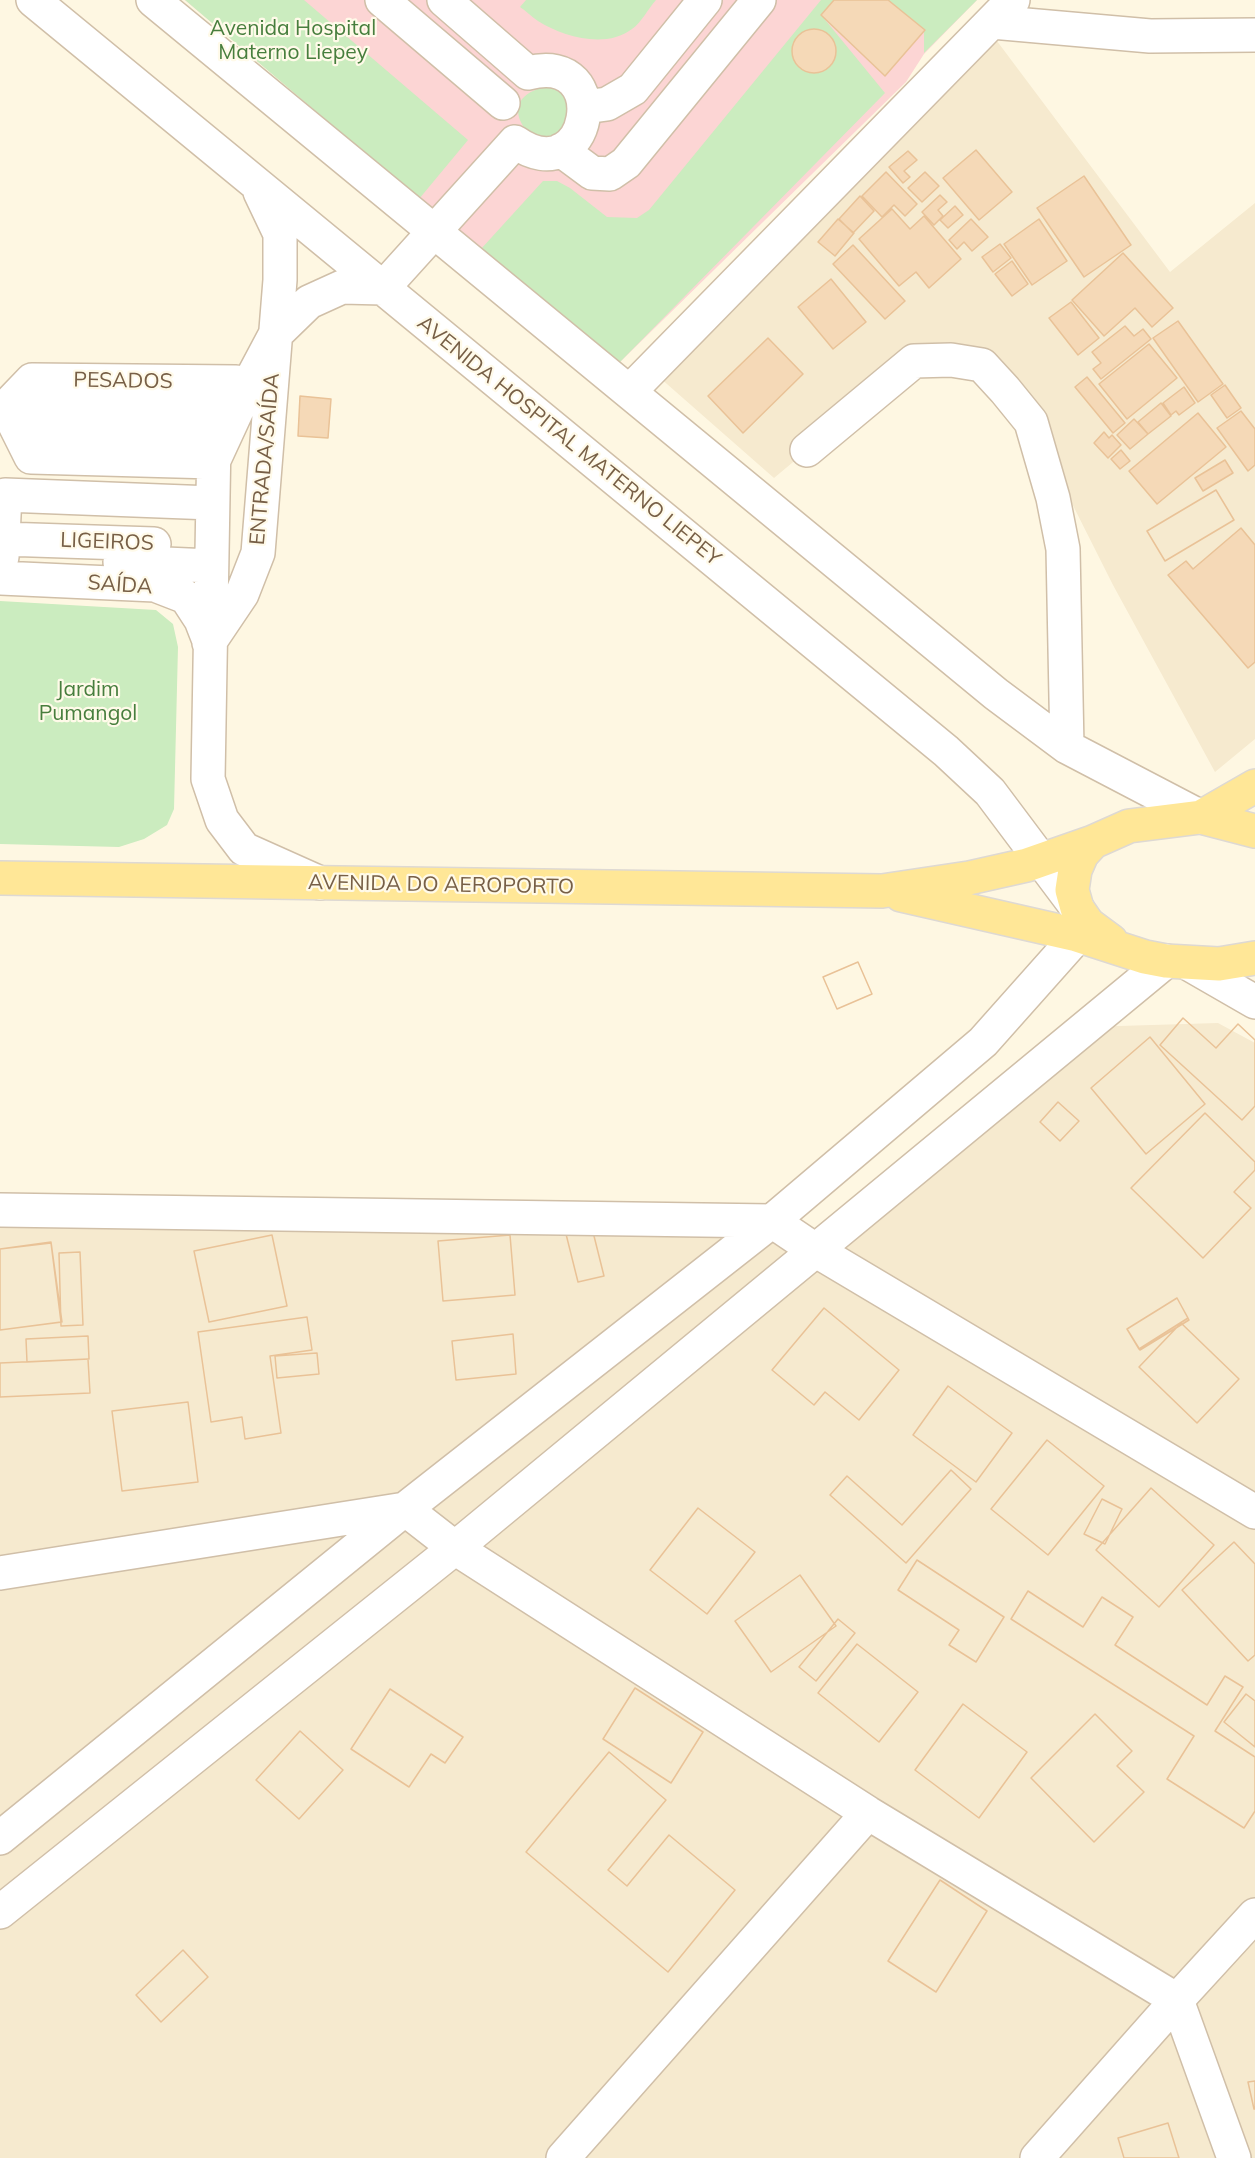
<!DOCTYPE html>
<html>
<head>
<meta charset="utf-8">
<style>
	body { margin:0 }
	canvas { display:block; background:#fef7e2 }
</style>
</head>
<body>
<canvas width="1255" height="2158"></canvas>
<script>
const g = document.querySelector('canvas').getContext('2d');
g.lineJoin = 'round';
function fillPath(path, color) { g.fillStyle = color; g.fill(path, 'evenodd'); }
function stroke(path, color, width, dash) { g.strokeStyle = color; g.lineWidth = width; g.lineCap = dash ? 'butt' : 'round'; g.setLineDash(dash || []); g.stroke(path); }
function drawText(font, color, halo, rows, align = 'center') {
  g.font = font + ' Mulish,sans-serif'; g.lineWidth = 4.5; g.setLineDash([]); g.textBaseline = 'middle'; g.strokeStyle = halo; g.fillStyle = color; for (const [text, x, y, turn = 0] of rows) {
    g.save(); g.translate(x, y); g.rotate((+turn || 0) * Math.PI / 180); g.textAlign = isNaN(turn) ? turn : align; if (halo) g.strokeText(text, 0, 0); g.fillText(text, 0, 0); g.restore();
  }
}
const residential = new Path2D(`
	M 985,25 L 1170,272 L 1255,203 L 1255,739 L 1215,772 L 1113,585 L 1031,422 L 1005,390 L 914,361 L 774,478 L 651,370 Z
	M 1218,1023 L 1255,1043 L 1255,2158 L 0,2158 L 0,1210 L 772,1221 L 815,1250 L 1086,1027 Z`);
const medical = new Path2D(`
	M 185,0 L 977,0 L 924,54 L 906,82 L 619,363 L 444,219 Z`);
const green = new Path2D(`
	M 185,0 L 304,0 L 468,140 L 419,199 Z
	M 526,0 L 656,0 C 648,9 641,23 632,29 C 606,49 563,37 538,21 C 532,17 526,11 520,7 Z
	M 821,0 L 834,0 L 822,16 L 885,93 L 619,363 L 481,249 L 543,181 L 557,181 L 570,188 L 607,217 L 637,218 L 649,210 Z
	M 888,0 L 977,0 L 924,53 L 924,30 Z
	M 548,86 L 563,94 L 570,109 L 561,133 L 545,139 L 528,133 C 508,108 520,92 548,86 Z
	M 0,601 L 156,610 L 173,624 L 178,647 L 174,809 L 167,825 L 144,839 L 119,847 L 0,844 Z`);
const building = new Path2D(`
	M 834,0 L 888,0 L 925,30 L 885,76 L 821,15 Z
	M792 51a22 22 0 1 1 44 0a22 22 0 1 1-44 0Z
	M 976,150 L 1012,192 L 979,220 L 943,178 Z
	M 908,151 L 917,160 L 904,171 L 910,177 L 903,183 L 889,167 Z
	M 886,172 L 917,204 L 905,216 L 894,205 L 882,217 L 862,196 Z
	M 925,172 L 939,186 L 922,202 L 908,188 Z
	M 1084,176 L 1131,245 L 1084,277 L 1037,208 Z
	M 940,195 L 947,202 L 938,210 L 943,216 L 934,225 L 922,212 Z
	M 860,196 L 874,211 L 853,233 L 839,219 Z
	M 955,206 L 963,215 L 948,228 L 940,220 Z
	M 892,209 L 910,229 L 924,216 L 961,259 L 929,288 L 916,272 L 899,286 L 859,239 Z
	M 838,219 L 854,233 L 835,256 L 818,242 Z
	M 971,219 L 988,237 L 972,251 L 964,242 L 957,249 L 949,240 Z
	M 1039,219 L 1067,261 L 1032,285 L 1004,244 Z
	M 1000,244 L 1011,258 L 993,272 L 982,257 Z
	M 853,245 L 905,301 L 885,319 L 833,264 Z
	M 1123,253 L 1173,308 L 1152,327 L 1135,308 L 1104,336 L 1072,300 Z
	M 1012,261 L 1028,284 L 1012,296 L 995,274 Z
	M 831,279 L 866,322 L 833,349 L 798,307 Z
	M 1071,302 L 1099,338 L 1078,355 L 1049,318 Z
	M 1178,321 L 1223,384 L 1198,402 L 1153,338 Z
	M 1125,326 L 1134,336 L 1143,329 L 1151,339 L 1101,379 L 1093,369 L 1101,363 L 1092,352 Z
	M 768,338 L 803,374 L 743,433 L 708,396 Z
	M 1149,344 L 1177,378 L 1127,419 L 1099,384 Z
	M 1087,377 L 1125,423 L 1113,433 L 1075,387 Z
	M 1225,385 L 1241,408 L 1227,418 L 1211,395 Z
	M 1184,387 L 1195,403 L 1179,415 L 1176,411 L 1171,415 L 1163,403 Z
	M 300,396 L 331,399 L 328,438 L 298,436 Z
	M 1161,403 L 1171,416 L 1148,434 L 1138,422 Z
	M 1241,411 L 1255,429 L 1255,465 L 1248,471 L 1217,428 Z
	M 1198,413 L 1226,447 L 1157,504 L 1129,471 Z
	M 1134,419 L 1148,434 L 1130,449 L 1117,435 Z
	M 1104,432 L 1109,438 L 1112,435 L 1121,445 L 1108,458 L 1094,443 Z
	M 1121,450 L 1130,461 L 1120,469 L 1111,459 Z
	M 1225,460 L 1233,473 L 1203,491 L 1195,478 Z
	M 1216,490 L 1234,520 L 1165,561 L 1147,531 Z
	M 1216,490 L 1234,520 L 1165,561 L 1147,531 Z
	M 1241,528 L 1255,545 L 1255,662 L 1248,668 L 1168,575 L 1186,561 L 1193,569 Z
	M 858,962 L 872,994 L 837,1009 L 823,977 Z
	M 858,962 L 872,994 L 837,1009 L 823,977 Z
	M 1183,1018 L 1216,1048 L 1238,1024 L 1255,1040 L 1255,1106 L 1242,1120 L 1160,1045 Z
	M 1183,1018 L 1216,1048 L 1238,1024 L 1255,1040 L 1255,1106 L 1242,1120 L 1160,1045 Z
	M 1150,1037 L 1205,1104 L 1146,1154 L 1091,1088 Z
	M 1150,1037 L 1205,1104 L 1146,1154 L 1091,1088 Z
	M 1058,1102 L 1079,1121 L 1060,1141 L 1040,1122 Z
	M 1058,1102 L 1079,1121 L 1060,1141 L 1040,1122 Z
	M 1205,1113 L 1255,1162 L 1255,1170 L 1234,1192 L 1251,1208 L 1203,1258 L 1131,1188 Z
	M 1205,1113 L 1255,1162 L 1255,1170 L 1234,1192 L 1251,1208 L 1203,1258 L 1131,1188 Z
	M 590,1220 L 604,1276 L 578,1282 L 564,1226 Z
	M 590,1220 L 604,1276 L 578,1282 L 564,1226 Z
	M 272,1235 L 287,1306 L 209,1322 L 194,1251 Z
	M 272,1235 L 287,1306 L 209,1322 L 194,1251 Z
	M 510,1235 L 515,1295 L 443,1301 L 438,1241 Z
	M 510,1235 L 515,1295 L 443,1301 L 438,1241 Z
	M 51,1242 L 62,1322 L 0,1330 L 0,1249 Z
	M 51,1243 L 61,1322 L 0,1330 L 0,1249 Z
	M 80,1252 L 83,1325 L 61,1326 L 59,1253 Z
	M 80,1252 L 83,1325 L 61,1326 L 59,1253 Z
	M 1177,1298 L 1188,1318 L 1139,1349 L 1127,1329 Z
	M 1177,1298 L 1189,1320 L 1140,1350 L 1127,1329 Z
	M 824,1308 L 899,1370 L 859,1420 L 825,1392 L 814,1405 L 772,1370 Z
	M 824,1308 L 899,1370 L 859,1420 L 825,1392 L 814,1405 L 772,1370 Z
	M 307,1317 L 312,1350 L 270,1356 L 281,1433 L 245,1439 L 242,1417 L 211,1422 L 198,1332 Z
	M 307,1317 L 312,1350 L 270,1356 L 281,1433 L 245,1439 L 242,1417 L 211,1422 L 198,1332 Z
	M 1181,1323 L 1239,1379 L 1197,1423 L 1139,1367 Z
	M 1181,1323 L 1239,1379 L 1197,1423 L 1139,1367 Z
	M 513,1334 L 516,1374 L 456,1380 L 452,1341 Z
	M 513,1334 L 516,1374 L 456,1380 L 452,1341 Z
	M 88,1336 L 89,1359 L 27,1362 L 26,1339 Z
	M 88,1336 L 89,1359 L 27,1362 L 26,1339 Z
	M 317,1353 L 319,1374 L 277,1378 L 275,1356 Z
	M 317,1353 L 319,1374 L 277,1378 L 275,1356 Z
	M 88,1359 L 90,1393 L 0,1397 L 0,1363 Z
	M 88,1359 L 90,1393 L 0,1397 L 0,1363 Z
	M 948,1386 L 1012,1433 L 976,1482 L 913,1435 Z
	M 948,1386 L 1012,1433 L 976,1482 L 913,1435 Z
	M 188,1402 L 198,1482 L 122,1491 L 112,1411 Z
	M 188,1402 L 198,1482 L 122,1491 L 112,1411 Z
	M 1047,1440 L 1104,1486 L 1048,1555 L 991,1509 Z
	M 1047,1440 L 1104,1486 L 1048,1555 L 991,1509 Z
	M 951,1470 L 971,1489 L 906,1563 L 830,1495 L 847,1476 L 902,1525 Z
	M 951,1470 L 971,1489 L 906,1563 L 830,1495 L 847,1476 L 902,1525 Z
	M 1151,1488 L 1214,1545 L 1159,1607 L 1096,1550 Z
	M 1151,1488 L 1214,1545 L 1159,1607 L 1096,1550 Z
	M 1102,1499 L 1122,1509 L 1105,1544 L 1084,1534 Z
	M 1102,1499 L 1122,1509 L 1105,1544 L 1084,1534 Z
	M 698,1508 L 755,1552 L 707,1614 L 650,1570 Z
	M 698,1508 L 755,1552 L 707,1614 L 650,1570 Z
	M 1234,1542 L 1255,1564 L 1255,1655 L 1248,1661 L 1182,1590 Z
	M 1234,1542 L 1255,1564 L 1255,1655 L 1248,1661 L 1182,1590 Z
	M 917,1560 L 1004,1617 L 976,1662 L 949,1645 L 959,1630 L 898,1590 Z
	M 917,1560 L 1004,1617 L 976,1662 L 949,1645 L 959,1630 L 898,1590 Z
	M 800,1575 L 836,1626 L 771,1672 L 735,1621 Z
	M 800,1575 L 836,1626 L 771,1672 L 735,1621 Z
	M 1028,1591 L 1083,1627 L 1102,1597 L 1133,1617 L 1115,1645 L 1207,1705 L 1225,1676 L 1243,1687 L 1215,1731 L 1255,1757 L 1255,1811 L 1244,1828 L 1167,1779 L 1194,1736 L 1011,1619 Z
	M 1028,1591 L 1083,1627 L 1102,1597 L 1133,1617 L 1115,1645 L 1207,1705 L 1225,1676 L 1243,1687 L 1215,1731 L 1255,1757 L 1255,1811 L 1244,1828 L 1167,1779 L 1194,1736 L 1011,1619 Z
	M 838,1619 L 855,1633 L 816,1681 L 799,1667 Z
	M 838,1619 L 855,1633 L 816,1681 L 799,1667 Z
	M 857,1644 L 918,1692 L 879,1742 L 818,1693 Z
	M 857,1644 L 918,1692 L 879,1742 L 818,1693 Z
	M 635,1688 L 703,1732 L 671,1783 L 603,1739 Z
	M 635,1688 L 703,1732 L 671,1783 L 603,1739 Z
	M 390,1689 L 463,1737 L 445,1763 L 431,1754 L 409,1787 L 351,1749 Z
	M 390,1689 L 463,1737 L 445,1763 L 431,1754 L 409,1787 L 351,1749 Z
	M 1246,1694 L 1255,1701 L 1255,1747 L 1224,1722 Z
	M 1246,1694 L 1255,1701 L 1255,1747 L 1224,1722 Z
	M 963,1704 L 1027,1752 L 979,1818 L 915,1770 Z
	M 963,1704 L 1027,1752 L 979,1818 L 915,1770 Z
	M 1095,1714 L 1132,1751 L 1117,1766 L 1144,1792 L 1094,1842 L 1031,1778 Z
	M 1095,1714 L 1132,1751 L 1117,1766 L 1144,1792 L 1094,1842 L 1031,1778 Z
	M 300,1731 L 343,1770 L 299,1819 L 256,1780 Z
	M 300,1731 L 343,1770 L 299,1819 L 256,1780 Z
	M 609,1752 L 666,1800 L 608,1870 L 627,1886 L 669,1835 L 735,1890 L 668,1972 L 526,1852 Z
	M 609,1752 L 666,1800 L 608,1870 L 627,1886 L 669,1835 L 735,1890 L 668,1972 L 526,1852 Z
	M 940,1880 L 987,1911 L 936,1992 L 888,1961 Z
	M 940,1880 L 987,1911 L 936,1992 L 888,1961 Z
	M 183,1950 L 208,1977 L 161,2022 L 136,1995 Z
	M 183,1950 L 208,1977 L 161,2022 L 136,1995 Z
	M 1255,2081 L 1255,2109 L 1254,2109 L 1248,2082 Z
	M 1255,2081 L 1255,2109 L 1254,2109 L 1248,2082 Z
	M 1168,2123 L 1179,2158 L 1124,2158 L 1118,2138 Z
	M 1168,2123 L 1179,2158 L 1124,2158 L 1118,2138 Z`);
const minor = new Path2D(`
	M 33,0 L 946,751 L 990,792 L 1077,908
	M 153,0 L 996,694 L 1067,747 L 1201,817
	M 382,0 L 503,103
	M 992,22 L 1150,36 L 1255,35
	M 585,107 L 607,104 L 633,89 L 705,0
	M 561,150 L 592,173 L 610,174 L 626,163 L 759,0
	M 215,383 L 208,779 L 222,820 L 244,849 L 320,883
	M 629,392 L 1013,0
	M 0,407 L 6,407 L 32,380 L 236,382
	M 19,432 L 213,435
	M 807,450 L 914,361 L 951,360 L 982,365 L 1005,390 L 1031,422 L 1053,498 L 1063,549 L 1067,747
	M 213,462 L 250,382 L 275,335 L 309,302 L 342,287 L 383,288 L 515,142 C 591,195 616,50 528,73 L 444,0
	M 213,462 L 31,457 L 6,407 L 213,409
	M 3,539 L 154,544
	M 2,557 L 5,495 L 212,503
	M 120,562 L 211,566
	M 0,578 L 155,585 L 186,597 L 201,620 L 208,638
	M 209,643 L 242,594 L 258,553 L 280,280 L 280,234 L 260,192
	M 1189,964 L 1255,1002
	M 0,1210 L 772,1221 L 815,1250 L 1255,1512
	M 0,1573 L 405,1509 L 455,1548 L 868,1813 L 1177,2000 L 1234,2158
	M 0,1838 L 405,1509 L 772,1221 L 983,1042 L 1088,924
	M 0,1912 L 455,1548 L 1166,961
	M 563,2158 L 868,1813
	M 1037,2158 L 1177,2000 L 1255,1915`);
const major = new Path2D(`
	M 1201,817 L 1255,786
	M 0,878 L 882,891 L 969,878 L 1027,865 L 1093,842
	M 901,895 L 1077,935 L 1145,957 L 1166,961 L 1219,964 L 1255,958
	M 1111,941 L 1088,924 L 1077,908 L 1072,890 L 1075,870 L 1082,854 L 1093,842 L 1129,826 L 1201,817 L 1255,831`);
const parkNames = [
	["Avenida Hospital",293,29],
	["Materno Liepey",293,53],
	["Jardim",88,690],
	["Pumangol",88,714]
];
const streetNames = [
	["PESADOS",123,381,1],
	["AVENIDA HOSPITAL MATERNO LIEPEY",569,441,39],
	["ENTRADA/SAÍDA",265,459,-85],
	["LIGEIROS",107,542,2],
	["SAÍDA",120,585,4],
	["AVENIDA DO AEROPORTO",441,885,1]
];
fillPath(residential, '#f6eacf');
fillPath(medical, '#fcd5d4');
fillPath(green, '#cbecbf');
fillPath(building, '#f5d9b7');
stroke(building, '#e9c297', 1.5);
stroke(minor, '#d0bfa8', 36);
stroke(major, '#ded9d3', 36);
stroke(minor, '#fff', 33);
stroke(major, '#ffe797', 33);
drawText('21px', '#477e3d', '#fffae9', parkNames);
drawText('21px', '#775f46', '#fffae9', streetNames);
</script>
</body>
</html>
